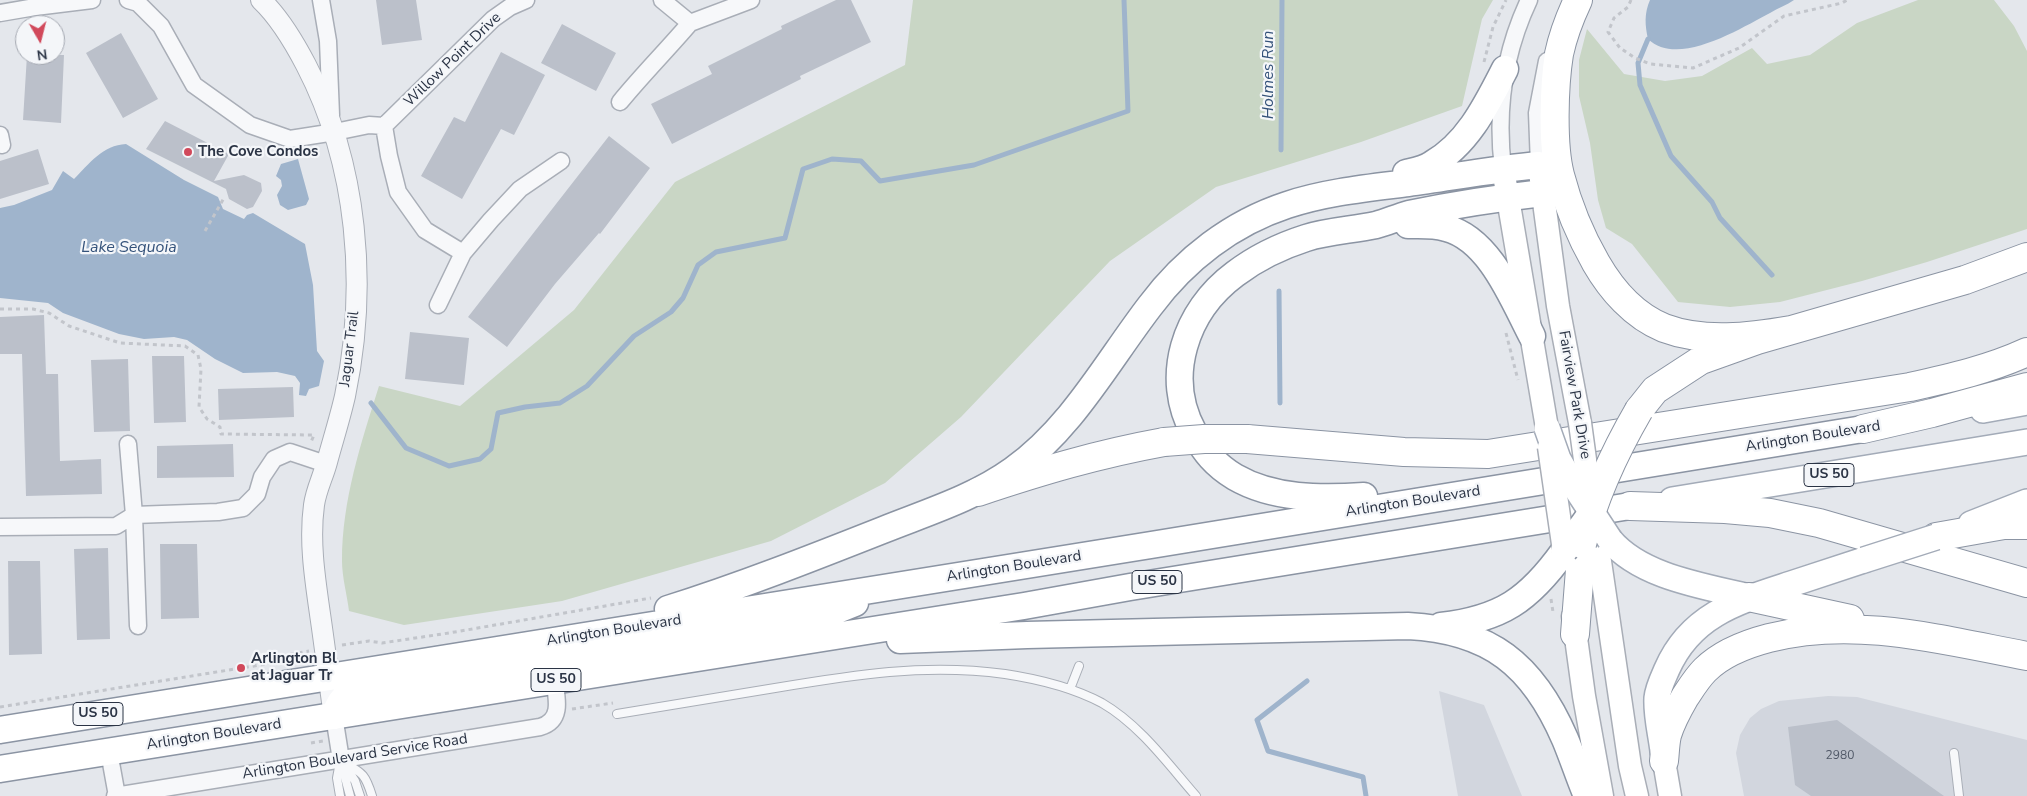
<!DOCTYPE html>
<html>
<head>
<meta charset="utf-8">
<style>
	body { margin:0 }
	#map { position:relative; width:2027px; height:796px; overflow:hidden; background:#e4e7ec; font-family:"Nunito Sans",sans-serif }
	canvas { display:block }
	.north { position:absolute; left:15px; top:15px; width:50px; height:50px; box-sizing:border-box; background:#f4f6f9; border:1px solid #a4a8b1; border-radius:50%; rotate:172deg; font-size:14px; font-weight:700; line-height:20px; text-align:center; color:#2b3445 }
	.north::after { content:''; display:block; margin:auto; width:18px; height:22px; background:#d1495b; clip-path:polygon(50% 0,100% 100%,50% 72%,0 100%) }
</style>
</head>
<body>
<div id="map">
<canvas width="2027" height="796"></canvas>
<div class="north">N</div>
</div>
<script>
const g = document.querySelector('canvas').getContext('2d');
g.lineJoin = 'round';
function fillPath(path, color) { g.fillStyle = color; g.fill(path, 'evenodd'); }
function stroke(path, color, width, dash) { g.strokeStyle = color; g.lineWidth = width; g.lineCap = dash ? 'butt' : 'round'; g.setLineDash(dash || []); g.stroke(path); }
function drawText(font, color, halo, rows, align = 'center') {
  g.font = font + ' "Nunito Sans",sans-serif'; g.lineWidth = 4.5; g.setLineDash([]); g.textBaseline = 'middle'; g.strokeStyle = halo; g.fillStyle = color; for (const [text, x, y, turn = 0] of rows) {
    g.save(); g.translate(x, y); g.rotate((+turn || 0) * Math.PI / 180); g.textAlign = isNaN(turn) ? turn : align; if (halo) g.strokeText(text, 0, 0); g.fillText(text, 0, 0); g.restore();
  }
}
const built = new Path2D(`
	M 1439,691 L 1484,705 L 1522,796 L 1458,796 Z
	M 1828,696 L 1857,697 L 2027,740 L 2027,796 L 1744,796 L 1736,753 L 1740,735 L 1750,718 L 1761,709 L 1779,701 Z`);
const green = new Path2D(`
	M 913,0 L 1493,0 L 1482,19 L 1462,106 L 1361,142 L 1216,187 L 1110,261 L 961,417 L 885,483 L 771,541 L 562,601 L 404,625 L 349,611 C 347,595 342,577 342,561 C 342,500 361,443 379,386 L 460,406 L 574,310 L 675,182 L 905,65 Z
	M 1918,0 L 1994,0 L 2014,26 L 2027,51 L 2027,229 L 1927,262 L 1862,281 L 1780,302 L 1730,307 L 1678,302 L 1632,244 L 1606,228 L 1598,200 L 1590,143 L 1579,96 L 1579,60 L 1587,29 L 1624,74 L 1665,81 L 1702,76 L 1752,48 L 1767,64 L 1810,55 L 1857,23 Z`);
const water = new Path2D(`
	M 1650,0 L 1794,0 C 1787,5 1778,8 1770,13 C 1741,28 1678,68 1648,39 C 1645,25 1644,14 1650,0 Z
	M 126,144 L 184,180 L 218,197 L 223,209 L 244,219 L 247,215 L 253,213 L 305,244 L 313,285 L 317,351 L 324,361 L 319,386 L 309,389 L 306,396 L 299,395 L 300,383 L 295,376 L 277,372 L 243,373 L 215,359 L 187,340 L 174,337 L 144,339 L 119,334 L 63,313 L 48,303 L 0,298 L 0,208 L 14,205 L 52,190 L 63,171 L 74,179 C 89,164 103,145 126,144 Z
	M 298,159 L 309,199 L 306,205 L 288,210 L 280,205 L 277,195 L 282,186 L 281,180 L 276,176 L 281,164 Z`);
const stream = new Path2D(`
	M 1648,39 L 1638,63 L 1640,85 L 1671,156 L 1712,202 L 1720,218 L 1772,275
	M 1281,150 L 1282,0
	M 1279,291 L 1280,403
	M 371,403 L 406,448 L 449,466 L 480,459 L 491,449 L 498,413 L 525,407 L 560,403 L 587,386 L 634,336 L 671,312 L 683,298 L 698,265 L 716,252 L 785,238 L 803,169 L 832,159 L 861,161 L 880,181 L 974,165 L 1128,111 L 1124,0
	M 1307,681 L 1257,720 L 1268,751 L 1363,777 L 1366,796`);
const building = new Path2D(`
	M 376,0 L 416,0 L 422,40 L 382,45 Z
	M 836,0 L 851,0 L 871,42 L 800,76 L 801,79 L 672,144 L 651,104 L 712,74 L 708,66 L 782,29 L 781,26 Z
	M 562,24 L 616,53 L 596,91 L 541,63 Z
	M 121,33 L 158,99 L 123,118 L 86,53 Z
	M 501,52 L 545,75 L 514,135 L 501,129 L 462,199 L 421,176 L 454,117 L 465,122 Z
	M 27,55 L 64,55 L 61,123 L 23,120 Z
	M 165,121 L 229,154 L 214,181 L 244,175 L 261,183 L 262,191 L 253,207 L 247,209 L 229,199 L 226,189 L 146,149 Z
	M 609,136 L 650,168 L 600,234 L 599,233 L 555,284 L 507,347 L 468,317 Z
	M 38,149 L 49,184 L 0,199 L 0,161 Z
	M 44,315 L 46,374 L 58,374 L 60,461 L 101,459 L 102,494 L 26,496 L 22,354 L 0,354 L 0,317 Z
	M 410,332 L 469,338 L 464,385 L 405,379 Z
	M 152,356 L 184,356 L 186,422 L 154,423 Z
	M 128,359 L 130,431 L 94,432 L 91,360 Z
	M 293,387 L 294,417 L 219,420 L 218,389 Z
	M 233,444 L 234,477 L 157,478 L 157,446 Z
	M 160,544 L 197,544 L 199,618 L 161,619 Z
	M 108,548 L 110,639 L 77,640 L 74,549 Z
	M 8,561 L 40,561 L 42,654 L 9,655 Z
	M 1837,720 L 1944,796 L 1811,796 L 1795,785 L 1788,727 Z`);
const path = new Path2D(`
	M 1631,0 L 1628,7 L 1614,18 L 1608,32 L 1620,48 L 1635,58 L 1650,64 L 1693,68 L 1739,48 L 1784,16 L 1842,3 L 1847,0
	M 1484,62 L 1493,27 L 1506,0
	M 205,231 L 224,198
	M 0,309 L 33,309 L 49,313 L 69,326 L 120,343 L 185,346 L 198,355 L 201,369 L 199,407 L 207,419 L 220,427 L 221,434 L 314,435 L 311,442
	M 1506,333 L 1518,380
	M 1551,599 L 1553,612
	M 342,645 L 369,641 L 382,643 L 449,633 L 651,598
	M 0,707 L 266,664 L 292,654 L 309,651
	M 572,709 L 613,703
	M 311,743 L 323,741`);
const service = new Path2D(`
	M 1070,689 L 1079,666
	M 617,714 C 670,705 722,697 775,688 C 853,675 925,663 1005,674 C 1038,679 1072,687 1102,703 C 1140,725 1168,764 1196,796
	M 1954,753 L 1959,796
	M 342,761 C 362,773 365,773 372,796
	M 343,763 L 355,781 L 360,796
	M 342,766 L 350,796
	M 340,796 L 337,778 L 340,762`);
const minor = new Path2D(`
	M 128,0 L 138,3 L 161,26 L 194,85 L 250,125 L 290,139 L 335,132 L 369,125 L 384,126
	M 321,0 L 328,41 L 331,115
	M 662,0 L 690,23 L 751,0
	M 0,13 L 35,7 L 92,0
	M 620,102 C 642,75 667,50 690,23
	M 384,126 L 493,19 L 510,7 L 526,0
	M 384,126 L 389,156 L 398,192 L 425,230 L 463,253
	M 0,135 L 2,145
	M 1539,165 L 1537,113 L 1547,61
	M 1503,169 C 1496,111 1504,53 1529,0
	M 438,305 L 463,253 L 491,220 L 520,189 L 561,161
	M 128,444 L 134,515 L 138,626
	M 0,527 L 116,526 L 134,515 L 218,512 L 243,508 L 257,494 L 262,477 L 274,459 L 290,452 L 326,464
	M 334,716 L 341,760
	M 109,752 L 117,796
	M 115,796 L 540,727 C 563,721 557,698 554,680`);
const tertiary = new Path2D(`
	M 261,0 C 280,18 294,42 306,65 C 358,165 368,286 345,396 C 340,418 333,440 327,462 C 323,477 316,490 314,505 C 309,541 315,579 320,614 C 325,648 329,682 334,716`);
const secondary = new Path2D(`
	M 1539,165 L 1558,306 L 1580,423
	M 1503,169 L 1547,428
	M 1597,541 L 1630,766 L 1637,796
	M 1573,616 L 1584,696 L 1602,796
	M 1664,761 L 1670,796`);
const primary = new Path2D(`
	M 1983,410 L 2027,402
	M 1672,500 L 2027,442
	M 1971,524 L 2027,502
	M 1610,540 C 1641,577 1704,586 1749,597
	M 1663,751 C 1661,734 1656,715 1657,698 C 1658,688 1663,678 1667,669 C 1691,614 1739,601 1791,584 C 1816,576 1840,568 1864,560`);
const trunk = new Path2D(`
	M 1406,173 C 1414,171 1425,169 1432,164 C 1468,144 1487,104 1505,69
	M 1408,225 C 1421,225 1434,224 1446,228 C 1490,239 1513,300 1532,336
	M 1364,496 C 1321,499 1273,499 1235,477 C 1215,465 1205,452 1194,433 C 1163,377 1185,311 1235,274 C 1256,258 1281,246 1306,238 C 1328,231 1353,230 1376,225 C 1387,222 1398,217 1409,214 C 1453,205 1498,198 1543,193
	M 668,609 C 741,586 812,558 883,530 C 928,512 974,498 1013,470 C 1072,428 1107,362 1150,306 C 1185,259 1232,223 1287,205 C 1326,192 1368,188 1408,183 C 1452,177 1495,169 1539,165
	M 1441,626 C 1501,619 1529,600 1564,551
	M 900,640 L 1027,635 L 1408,626 C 1490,630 1533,665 1565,739 C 1573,758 1579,777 1587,796
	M 334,716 C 338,707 341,697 351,694 L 820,617 L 855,603
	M 0,730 L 1151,545 L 1863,429
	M 0,769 L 1024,606 L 1130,587 L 1630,506`);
const motorway = new Path2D(`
	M 1578,0 C 1570,17 1563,35 1559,54 C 1554,85 1552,145 1560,175 C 1568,206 1580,235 1596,263 C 1611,289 1634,316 1664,328 C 1704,343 1750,337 1791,330
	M 1639,410 L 1655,390 L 1701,360 L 1757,340 L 1965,280 L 2027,257
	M 1863,429 L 1932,413 L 2027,387
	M 1247,439 L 1404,452 L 1488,454 L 1910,387 C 1951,378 1990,369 2027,352
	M 978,492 C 1041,471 1098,454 1164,442
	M 1630,506 L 1725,509 L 1770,513 L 1819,523 L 2027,583
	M 1936,537 L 2004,525 L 2027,525
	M 1749,597 L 1850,619
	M 1575,634 L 1582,544
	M 1664,761 C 1665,753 1665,743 1667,735 C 1671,722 1678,709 1685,697 C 1691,688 1697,678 1705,670 C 1722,653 1746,644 1769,638 C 1855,616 1942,640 2027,656`);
const secondaryBridge = new Path2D(`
	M 1580,423 L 1592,511
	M 1549,447 L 1564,551`);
const primaryBridge = new Path2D(`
	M 1547,428 L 1558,459 L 1566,473 L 1610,540
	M 1864,560 L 1936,537`);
const trunkBridge = new Path2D(`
	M 1564,551 L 1590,515`);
const motorwayBridge = new Path2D(`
	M 1164,442 L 1204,439 L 1247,439
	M 1582,544 C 1594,496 1614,453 1639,410`);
const markers = [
	[188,152,5,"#d1495b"],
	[241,668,5,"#d1495b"]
];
const numberNames = [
	["2980",1840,756]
];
const shields = [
	[1829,475,50],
	[1157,582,50],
	[556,680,50],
	[98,714,50]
];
const shieldNames = [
	["US 50",1829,475],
	["US 50",1157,582],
	["US 50",556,680],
	["US 50",98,714]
];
const streetNames = [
	["Willow Point Drive",453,60,-44],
	["Jaguar Trail",350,349,-83],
	["Fairview Park Drive",1574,395,80],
	["Arlington Boulevard",1813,437,-9],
	["Arlington Boulevard",1413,502,-9],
	["Arlington Boulevard",1014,567,-9],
	["Arlington Boulevard",614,631,-9],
	["Arlington Boulevard",214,735,-9],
	["Arlington Boulevard Service Road",355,757,-9]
];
const poiNames = [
	["The Cove Condos",198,152],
	["Arlington Bl",251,659],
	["at Jaguar Tr",251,676]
];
const waterNames = [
	["Holmes Run",1269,75,-90],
	["Lake Sequoia",129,248]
];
fillPath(built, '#d2d6de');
fillPath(green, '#c9d6c5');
fillPath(water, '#9fb4cc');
stroke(stream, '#9fb4cc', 5);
fillPath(building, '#bbc0ca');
stroke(service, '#a9aeb7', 10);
stroke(minor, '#a9aeb7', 19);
stroke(tertiary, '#a9aeb7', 22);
stroke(secondary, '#a9aeb7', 25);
stroke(primary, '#a3abb8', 28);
stroke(trunk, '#8b94a3', 29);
stroke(motorway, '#8b94a3', 30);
stroke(path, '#c2c5cb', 3, [4, 4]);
stroke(service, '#f7f8fa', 8);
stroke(minor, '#f7f8fa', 16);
stroke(tertiary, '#f7f8fa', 20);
stroke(secondary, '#fff', 22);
stroke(primary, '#fff', 25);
stroke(trunk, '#fff', 26);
stroke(motorway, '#fff', 28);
stroke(secondaryBridge, '#a9aeb7', 25, []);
stroke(primaryBridge, '#a3abb8', 28, []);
stroke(trunkBridge, '#8b94a3', 29, []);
stroke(motorwayBridge, '#8b94a3', 30, []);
stroke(secondaryBridge, '#fff', 22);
stroke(primaryBridge, '#fff', 25);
stroke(trunkBridge, '#fff', 26);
stroke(motorwayBridge, '#fff', 28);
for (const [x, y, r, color] of markers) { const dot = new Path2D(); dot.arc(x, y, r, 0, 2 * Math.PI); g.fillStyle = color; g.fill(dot); stroke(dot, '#f4f6f9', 2); }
drawText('12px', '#4f5766', null, numberNames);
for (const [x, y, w] of shields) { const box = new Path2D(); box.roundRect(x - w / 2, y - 11.5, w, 23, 4); g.fillStyle = '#f4f6f9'; g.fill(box); stroke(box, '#2b3445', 1); }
drawText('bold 14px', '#2b3445', null, shieldNames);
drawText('15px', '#2b3445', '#f4f6f9', streetNames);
drawText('bold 15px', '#2b3445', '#f4f6f9', poiNames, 'left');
drawText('italic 16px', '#34527a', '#f4f6f9', waterNames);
</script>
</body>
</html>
